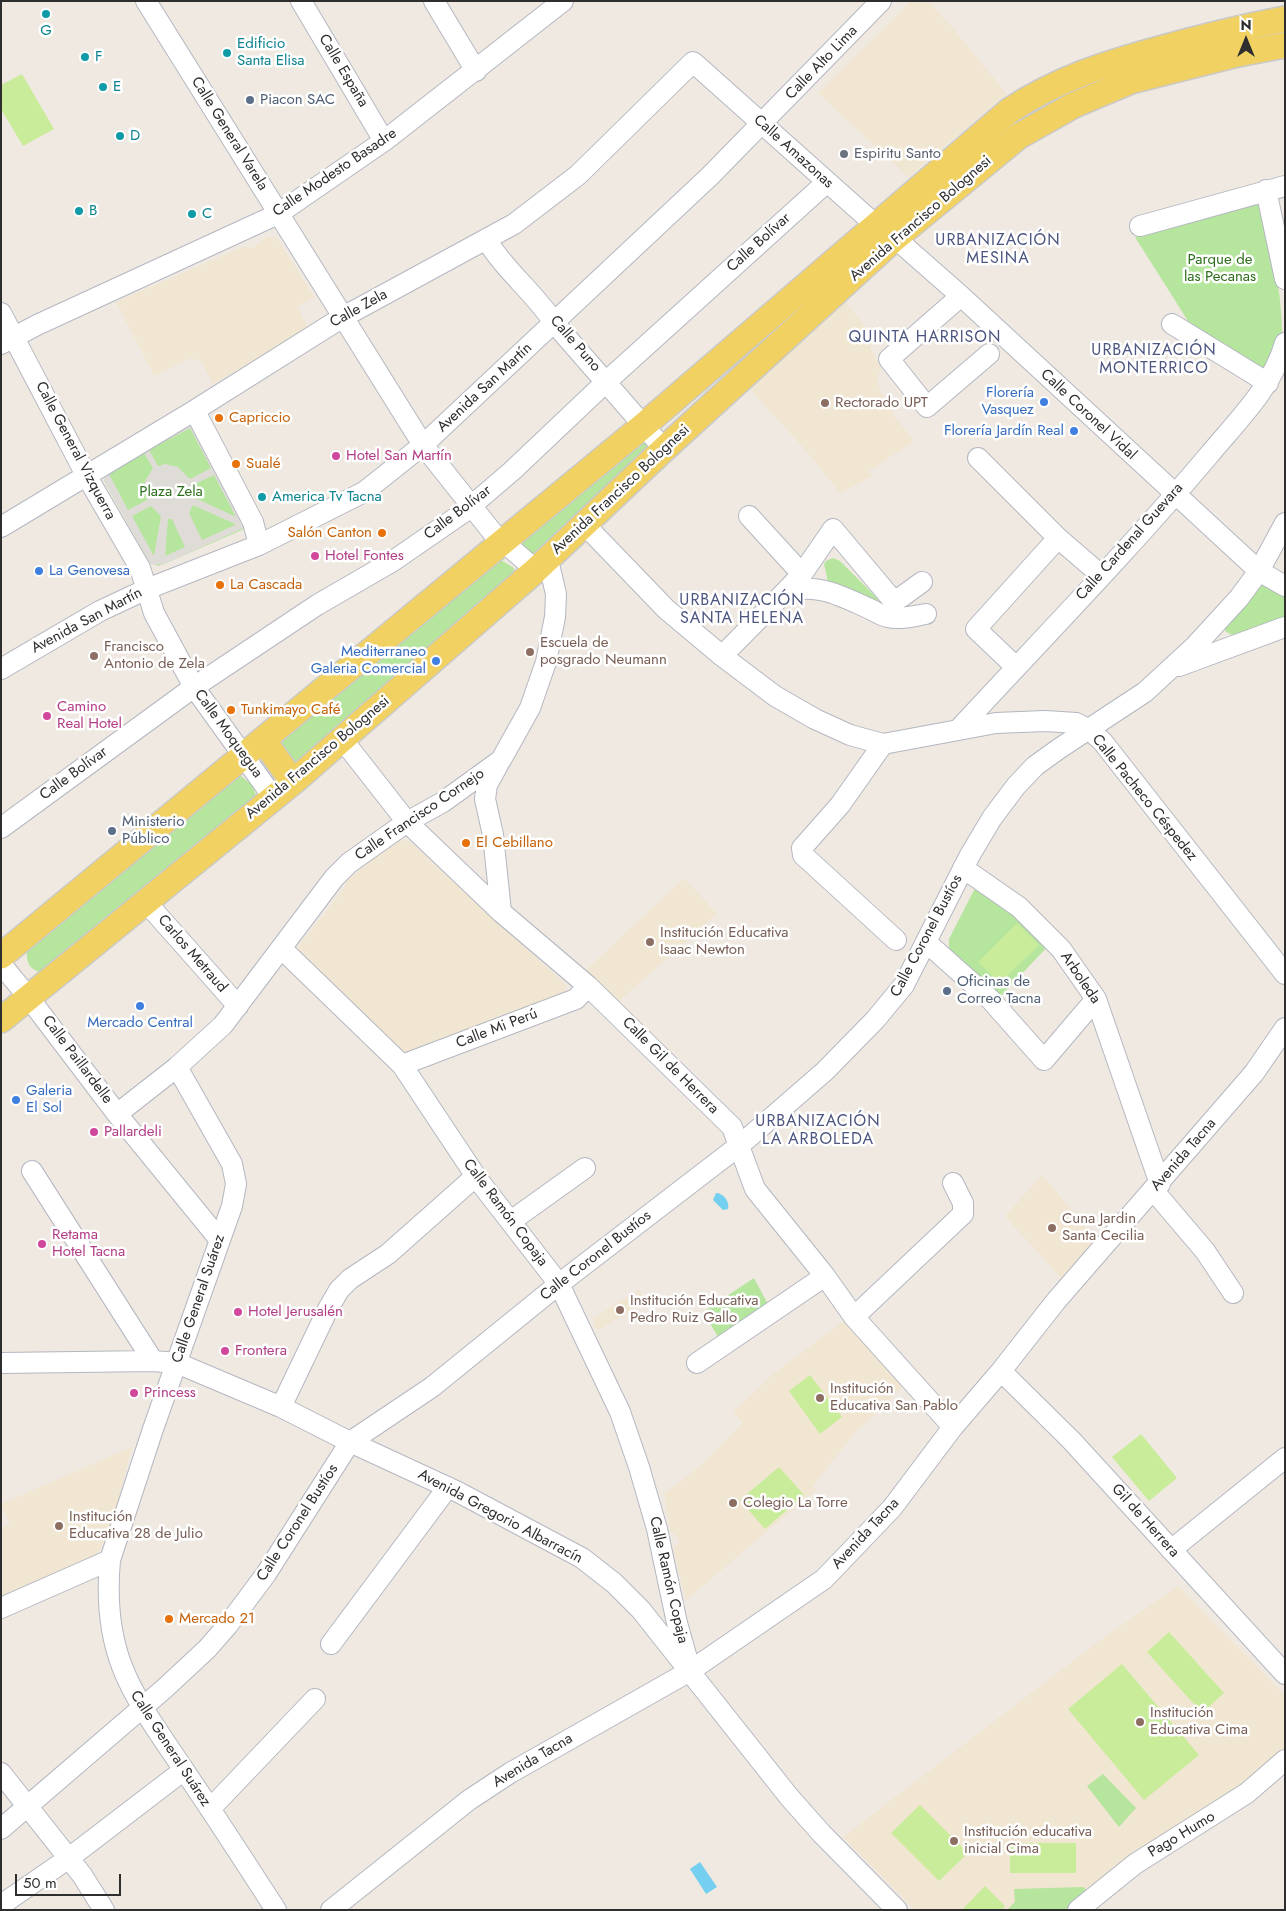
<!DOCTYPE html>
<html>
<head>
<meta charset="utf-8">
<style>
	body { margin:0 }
	#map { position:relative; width:1286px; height:1911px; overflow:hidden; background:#efe9e1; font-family:Jost,sans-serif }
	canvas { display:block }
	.frame { position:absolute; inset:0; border:2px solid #2e2e2e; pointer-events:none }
	.north { position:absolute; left:1221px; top:15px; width:50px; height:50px; -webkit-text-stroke:4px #fff; paint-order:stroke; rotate:0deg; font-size:14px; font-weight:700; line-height:20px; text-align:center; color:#2e2e2e }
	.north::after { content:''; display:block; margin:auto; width:18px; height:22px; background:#2e2e2e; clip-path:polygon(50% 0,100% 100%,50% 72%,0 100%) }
	.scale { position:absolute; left:15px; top:1874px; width:106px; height:22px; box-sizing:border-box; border:2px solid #2e2e2e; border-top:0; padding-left:6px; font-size:15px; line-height:18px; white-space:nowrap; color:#2e2e2e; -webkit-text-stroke:4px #fff; paint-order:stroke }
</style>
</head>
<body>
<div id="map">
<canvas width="1286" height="1911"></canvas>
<div class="frame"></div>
<div class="north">N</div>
<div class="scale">50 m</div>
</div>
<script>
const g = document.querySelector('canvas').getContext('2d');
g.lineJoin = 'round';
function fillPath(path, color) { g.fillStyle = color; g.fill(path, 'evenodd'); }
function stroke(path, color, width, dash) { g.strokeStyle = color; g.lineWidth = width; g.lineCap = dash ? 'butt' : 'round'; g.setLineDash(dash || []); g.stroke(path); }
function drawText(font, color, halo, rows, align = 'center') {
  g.font = font + ' Jost,sans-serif'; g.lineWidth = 5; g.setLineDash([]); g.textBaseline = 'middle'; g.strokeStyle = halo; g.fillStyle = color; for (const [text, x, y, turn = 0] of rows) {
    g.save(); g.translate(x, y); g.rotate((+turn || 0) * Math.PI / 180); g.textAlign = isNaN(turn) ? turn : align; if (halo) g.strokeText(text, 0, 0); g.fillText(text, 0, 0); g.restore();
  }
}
const education = new Path2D(`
	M 911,1 L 928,1 L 952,27 L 1007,94 L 908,177 L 818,93 Z
	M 268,237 L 277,238 L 314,297 L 297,307 L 308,328 L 213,384 L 201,361 L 191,358 L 154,376 L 116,302 L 243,247 L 252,248 Z
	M 841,297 L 869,331 L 871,350 L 882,367 L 878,375 L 878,385 L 895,417 L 914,441 L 869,471 L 872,476 L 840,493 L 808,453 L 749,388 Z
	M 397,840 L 409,841 L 566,985 L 565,996 L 408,1058 L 352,1010 L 353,1003 L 343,992 L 335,992 L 298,954 L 298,947 L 343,890 L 346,881 Z
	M 684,878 L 717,914 L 616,1004 L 585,971 Z
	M 1042,1175 L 1098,1241 L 1062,1279 L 1005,1216 Z
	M 639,1290 L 646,1301 L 597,1331 L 593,1318 Z
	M 848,1318 L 907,1383 L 854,1434 L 813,1486 L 816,1490 L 686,1600 L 673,1549 L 680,1541 L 670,1530 L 664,1494 L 705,1462 L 743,1423 L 733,1412 L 773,1374 Z
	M 132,1447 L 110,1530 L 99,1551 L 88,1563 L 1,1605 L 1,1528 L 10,1524 L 1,1504 Z
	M 1178,1586 L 1285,1695 L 1285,1749 L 1247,1782 L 1116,1868 L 1065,1910 L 915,1910 L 843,1837 L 1099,1641 Z`);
const green = new Path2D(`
	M 1256,199 L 1265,211 C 1273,252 1286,313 1281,355 C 1279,361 1270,367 1265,371 L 1219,346 L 1188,321 L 1135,237 Z
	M 186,420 L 244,529 L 164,564 L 158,566 L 150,563 L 105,483 L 102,471 Z
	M 636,441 L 646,442 L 649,449 L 541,556 L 530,557 L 521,550 L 522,541 Z
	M 833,558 L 840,561 L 877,598 L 881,606 L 828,582 L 824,564 L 826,561 Z
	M 501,560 L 514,568 L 513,583 L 292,769 L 275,740 L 490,563 Z
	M 1266,584 L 1285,596 L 1285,618 L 1232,635 L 1225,631 L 1227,622 L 1258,585 Z
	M 241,776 L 252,785 L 256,795 L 250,808 L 47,973 C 30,971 26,965 27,948 L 226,778 Z
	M 979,888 L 1021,916 L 1049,945 L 1001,996 L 949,950 L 949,939 L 974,890 Z
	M 754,1278 L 770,1308 L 720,1340 L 703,1312 Z
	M 1103,1774 L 1136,1808 L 1119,1827 L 1087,1786 Z
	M 1083,1887 L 1088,1891 L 1065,1910 L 1007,1910 L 1015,1902 L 1014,1889 Z`);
const pitch = new Path2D(`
	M 22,74 L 54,129 L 23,146 L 1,109 L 1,85 Z
	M 1017,923 L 1039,945 L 1000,983 L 978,962 Z
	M 810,1375 L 842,1417 L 820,1434 L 789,1391 Z
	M 1141,1434 L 1177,1478 L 1149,1501 L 1112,1457 Z
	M 779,1467 L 804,1495 L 765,1529 L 740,1500 Z
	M 1169,1632 L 1224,1693 L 1202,1713 L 1147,1652 Z
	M 1122,1664 L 1199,1755 L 1144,1800 L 1068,1709 Z
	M 920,1805 L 968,1853 L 939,1881 L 891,1833 Z
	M 1010,1843 L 1076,1843 L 1076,1873 L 1010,1873 Z
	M 985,1886 L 1005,1906 L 1001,1910 L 962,1910 Z`);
const plaza = new Path2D(`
	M 192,419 L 245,520 L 246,527 L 164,564 L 154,565 L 150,563 L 105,483 L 102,471 L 112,462 L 186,420 ZM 190,428 L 211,468 L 190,479 L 178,467 L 165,464 L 158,466 L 149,450 ZM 144,453 L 153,468 L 145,481 L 145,492 L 147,500 L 128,510 L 109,474 ZM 214,475 L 235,515 L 234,516 L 195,498 L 193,485 ZM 193,505 L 235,524 L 235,525 L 202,540 L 189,513 ZM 151,506 L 161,516 L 154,556 L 132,516 ZM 168,519 L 172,519 L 185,547 L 165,556 Z`);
const water = new Path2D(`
	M 716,1193 C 723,1193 730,1201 728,1209 L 723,1210 L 713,1200 Z
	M 700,1862 L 717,1887 L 706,1894 L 690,1869 Z`);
const minor = new Path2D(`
	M 146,1 L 423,445 L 493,533 L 536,570
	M 301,1 L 384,141
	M 434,1 L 476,71
	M 1266,190 L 1285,279
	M 1140,226 L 1285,186
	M 486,239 C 505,271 535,293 555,324 L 664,449
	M 961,296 L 889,359 L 927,407 L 989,354
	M 1,313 L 86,475 L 140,568 L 154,613 L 194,687 L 273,797
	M 1172,324 L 1268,383
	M 1,344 L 37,325 L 278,214 L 384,141 L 563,1
	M 192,412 L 199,419 L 253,522 L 259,545
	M 978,458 L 1058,538 L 1101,575
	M 749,516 L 802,574
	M 584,524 L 666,609 L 722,656 L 775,696 L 815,719 L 850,735 L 883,744 L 996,723 L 1045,721 L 1076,723 L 1088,729 L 1102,741 L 1285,974
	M 1,527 L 192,412 L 343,317 L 514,224 L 578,175 L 693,62 L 870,220 L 895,238 L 961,296 L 1259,571 L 1285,586
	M 785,592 L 802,574 L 833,529 L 891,598 L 900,598 L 922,582
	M 722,656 L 785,592 C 817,582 841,596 870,609 C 876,612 882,616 888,617 C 900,620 914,616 926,614
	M 1179,666 L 1285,627
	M 1016,667 L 976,629 L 1058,538
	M 1,669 L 100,611 L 147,589 L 259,545 L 364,492 L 423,445 L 710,176 L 881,1
	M 958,730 C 1042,639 1129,550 1209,455 C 1238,420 1272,388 1285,343
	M 342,739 L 407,822 L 501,912 L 588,986 L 732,1127 L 755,1189 L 825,1276 L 854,1317 L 953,1427
	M 883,744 L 840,805 L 802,848 L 803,855 L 896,940
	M 498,765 L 487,785 L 485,799 L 493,835 L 501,912
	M 1,828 L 194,687 L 317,605 L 393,561 L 464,512 L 512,471 L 607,381 L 827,182
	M 963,868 L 1019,907 L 1061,949 L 1096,999 L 1160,1184
	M 145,901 L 238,1006
	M 926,942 L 990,999 L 1044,1060 L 1096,999
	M 281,948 L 402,1065 L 479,1181 L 559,1284 L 620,1412 L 639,1467 L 657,1529 L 677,1623 L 688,1662
	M 1,964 L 29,998 L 117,1114 L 219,1239
	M 402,1065 L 576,999 L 588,986
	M 177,1067 L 232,1164 L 236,1184 L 232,1206 L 153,1429 L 110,1560 C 101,1660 136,1698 188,1776 C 218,1820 247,1865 276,1910
	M 117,1114 L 177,1067 L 223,1025 L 334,878 L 349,863 L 407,822 L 443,802 L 501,760 L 530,708 L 546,662 L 555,617 L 556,594 L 548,560
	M 32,1171 L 153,1361
	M 1154,1191 L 1205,1251 L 1233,1293
	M 511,1221 L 585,1168
	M 854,1317 L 963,1214 L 963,1203 L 953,1183
	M 1,1363 L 153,1361 L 177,1363 L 281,1407 L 350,1442 L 458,1492 L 582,1558 L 614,1583 L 641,1610 L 790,1798 L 822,1834 L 897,1910
	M 697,1363 L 825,1276
	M 1001,1371 L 1071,1440 L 1285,1674
	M 281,1407 L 328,1309 L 339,1290 L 350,1279 L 388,1254 L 476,1176
	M 1171,1550 L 1285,1458
	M 1,1608 L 110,1560
	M 331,1644 L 448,1487
	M 1,1773 L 82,1875 L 104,1910
	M 210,1809 L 315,1699
	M 1,1829 L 164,1689 L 207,1649 L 228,1625 L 266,1574 L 350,1442 L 432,1387 L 559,1284 L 740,1145 L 825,1071 L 875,1020 L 904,985 L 970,855 L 992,818 L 1016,786 L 1035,766 L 1060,748 L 1145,692 L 1195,646 L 1239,598 L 1259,571 L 1285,523
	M 1,1905 L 69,1858 L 184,1770
	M 331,1910 L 469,1800 L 510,1773 L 690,1671 L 824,1579 L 892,1508 L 953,1427 L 1001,1371 L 1056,1301 L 1254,1073 L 1285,1028
	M 1078,1910 L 1135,1864 L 1247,1793 L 1285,1760`);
const major = new Path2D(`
	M 264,741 L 293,782
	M 1,956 L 643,426 L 1009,111 C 1057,79 1107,63 1163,48 C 1203,37 1243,27 1285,19
	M 1,1020 L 293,782 L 536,570 L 664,449 L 895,238 L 1019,136 L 1074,105 L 1131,81 L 1238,54 L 1285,45`);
const markers = [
	[46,14,5,"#0f9aa8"],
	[227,53,5,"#0f9aa8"],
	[85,57,5,"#0f9aa8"],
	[103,87,5,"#0f9aa8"],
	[250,100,5,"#5c6f8a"],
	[120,136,5,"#0f9aa8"],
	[844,154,5,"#6b7280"],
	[79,211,5,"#0f9aa8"],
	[192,214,5,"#0f9aa8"],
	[1044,402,5,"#3f7fe0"],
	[825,403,5,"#8d6e63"],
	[219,418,5,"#e8710a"],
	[1074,431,5,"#3f7fe0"],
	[336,456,5,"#d1479c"],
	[236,464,5,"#e8710a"],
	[262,497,5,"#0f9aa8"],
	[382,533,5,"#e8710a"],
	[315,556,5,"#d1479c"],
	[39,571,5,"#3f7fe0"],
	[220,585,5,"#e8710a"],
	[530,652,5,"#8d6e63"],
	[94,656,5,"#8d6e63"],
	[436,661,5,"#3f7fe0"],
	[231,710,5,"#e8710a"],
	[47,716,5,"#d1479c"],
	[112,831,5,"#5c6f8a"],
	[466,843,5,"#e8710a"],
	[650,942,5,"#8d6e63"],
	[947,991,5,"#5c6f8a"],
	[140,1006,5,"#3f7fe0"],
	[16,1100,5,"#3f7fe0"],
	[94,1132,5,"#d1479c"],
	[1052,1228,5,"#8d6e63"],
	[42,1244,5,"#d1479c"],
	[620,1310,5,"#8d6e63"],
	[238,1312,5,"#d1479c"],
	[225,1351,5,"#d1479c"],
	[134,1393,5,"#d1479c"],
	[820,1398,5,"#8d6e63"],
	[733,1503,5,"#8d6e63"],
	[59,1526,5,"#8d6e63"],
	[169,1619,5,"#e8710a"],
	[1140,1722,5,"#8d6e63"],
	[954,1841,5,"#8d6e63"]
];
const cultureNames = [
	["G",46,31,"center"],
	["Edificio",237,44],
	["Santa Elisa",237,61],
	["F",95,57],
	["E",113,87],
	["D",130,136],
	["B",89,211],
	["C",202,214],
	["America Tv Tacna",272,497]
];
const streetNames = [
	["Calle Alto Lima",822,63,-46],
	["Calle España",343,71,59],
	["Calle General Varela",229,134,58],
	["Calle Amazonas",793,152,42],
	["Calle Modesto Basadre",335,173,-34],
	["Avenida Francisco Bolognesi",921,219,-41],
	["Calle Bolívar",759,243,-42],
	["Calle Zela",359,309,-29],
	["Calle Puno",575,344,49],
	["Avenida San Martín",485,388,-43],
	["Calle Coronel Vidal",1088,415,43],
	["Calle General Vizquerra",75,451,62],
	["Avenida Francisco Bolognesi",621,490,-43],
	["Calle Bolívar",458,513,-37],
	["Calle Cardenal Guevara",1130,542,-48],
	["Avenida San Martín",87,621,-28],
	["Calle Moquegua",228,734,54],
	["Avenida Francisco Bolognesi",318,758,-40],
	["Calle Bolívar",74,774,-36],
	["Calle Pacheco Céspedez",1144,798,51],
	["Calle Francisco Cornejo",420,815,-34],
	["Calle Coronel Bustíos",927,936,-62],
	["Carlos Metraud",192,954,49],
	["Arboleda",1080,978,56],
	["Calle Mi Perú",497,1029,-21],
	["Calle Paillardelle",77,1060,53],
	["Calle Gil de Herrera",670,1066,45],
	["Avenida Tacna",1184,1155,-49],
	["Calle Ramón Copaja",505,1213,53],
	["Calle Coronel Bustíos",596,1256,-38],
	["Calle General Suárez",199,1299,-71],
	["Avenida Gregorio Albarracín",500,1517,28],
	["Gil de Herrera",1145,1521,48],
	["Calle Coronel Bustíos",298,1523,-57],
	["Avenida Tacna",866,1534,-47],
	["Calle Ramón Copaja",668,1580,77],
	["Calle General Suárez",170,1749,57],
	["Avenida Tacna",533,1761,-31],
	["Pago Humo",1182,1835,-31]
];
const serviceNames = [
	["Piacon SAC",260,100],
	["Ministerio",122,822],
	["Público",122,839],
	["Oficinas de",957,982],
	["Correo Tacna",957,999]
];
const worshipNames = [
	["Espiritu Santo",854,154]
];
const parkNames = [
	["Parque de",1220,260],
	["las Pecanas",1220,277],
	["Plaza Zela",171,492]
];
const shopNames = [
	["Florería",1034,393],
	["Vasquez",1034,410],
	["Florería Jardín Real",1064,431],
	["La Genovesa",49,571,"left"],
	["Mediterraneo",426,652],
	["Galeria Comercial",426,669],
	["Mercado Central",140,1023,"center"],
	["Galeria",26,1091,"left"],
	["El Sol",26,1108,"left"]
];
const educationNames = [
	["Rectorado UPT",835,403],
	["Escuela de",540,643],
	["posgrado Neumann",540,660],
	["Francisco",104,647],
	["Antonio de Zela",104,664],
	["Institución Educativa",660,933],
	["Isaac Newton",660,950],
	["Cuna Jardin",1062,1219],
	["Santa Cecilia",1062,1236],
	["Institución Educativa",630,1301],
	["Pedro Ruiz Gallo",630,1318],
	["Institución",830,1389],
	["Educativa San Pablo",830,1406],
	["Colegio La Torre",743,1503],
	["Institución",69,1517],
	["Educativa 28 de Julio",69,1534],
	["Institución",1150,1713],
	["Educativa Cima",1150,1730],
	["Institución educativa",964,1832],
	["inicial Cima",964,1849]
];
const foodNames = [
	["Capriccio",229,418],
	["Sualé",246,464],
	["Salón Canton",372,533,"right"],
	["La Cascada",230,585],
	["Tunkimayo Café",241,710],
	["El Cebillano",476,843],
	["Mercado 21",179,1619]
];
const hotelNames = [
	["Hotel San Martín",346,456],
	["Hotel Fontes",325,556],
	["Camino",57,707],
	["Real Hotel",57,724],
	["Pallardeli",104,1132],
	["Retama",52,1235],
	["Hotel Tacna",52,1252],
	["Hotel Jerusalén",248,1312],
	["Frontera",235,1351],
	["Princess",144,1393]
];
const neighbourhoodNames = [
	["URBANIZACIÓN",998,241],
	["MESINA",998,259],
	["QUINTA HARRISON",925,338],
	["URBANIZACIÓN",1154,351],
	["MONTERRICO",1154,369],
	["URBANIZACIÓN",742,601],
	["SANTA HELENA",742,619],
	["URBANIZACIÓN",818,1122],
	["LA ARBOLEDA",818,1140]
];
fillPath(education, '#f0e6d1');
fillPath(green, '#b6e59e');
fillPath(pitch, '#c9ec9a');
fillPath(plaza, '#dfdcd8');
fillPath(water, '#75cff0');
stroke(minor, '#b4b7c1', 22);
stroke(major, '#c9c9c9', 28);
stroke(minor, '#fff', 20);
stroke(major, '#f2d163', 25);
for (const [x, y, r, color] of markers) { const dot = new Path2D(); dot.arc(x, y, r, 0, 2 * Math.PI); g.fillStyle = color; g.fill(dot); stroke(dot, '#fff', 2); }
drawText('15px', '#0d838f', '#fff', cultureNames, 'left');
drawText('15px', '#2e2e2e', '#fff', streetNames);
drawText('15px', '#4e5e75', '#fff', serviceNames, 'left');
drawText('15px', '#5b616d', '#fff', worshipNames, 'left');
drawText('15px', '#2c6e1b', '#fff', parkNames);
drawText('15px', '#366cbe', '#fff', shopNames, 'right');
drawText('15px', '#785e54', '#fff', educationNames, 'left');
drawText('15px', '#c56008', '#fff', foodNames, 'left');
drawText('15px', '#b23c85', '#fff', hotelNames, 'left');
g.letterSpacing = '1px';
drawText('16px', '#4d5680', '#fff', neighbourhoodNames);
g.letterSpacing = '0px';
</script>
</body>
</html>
